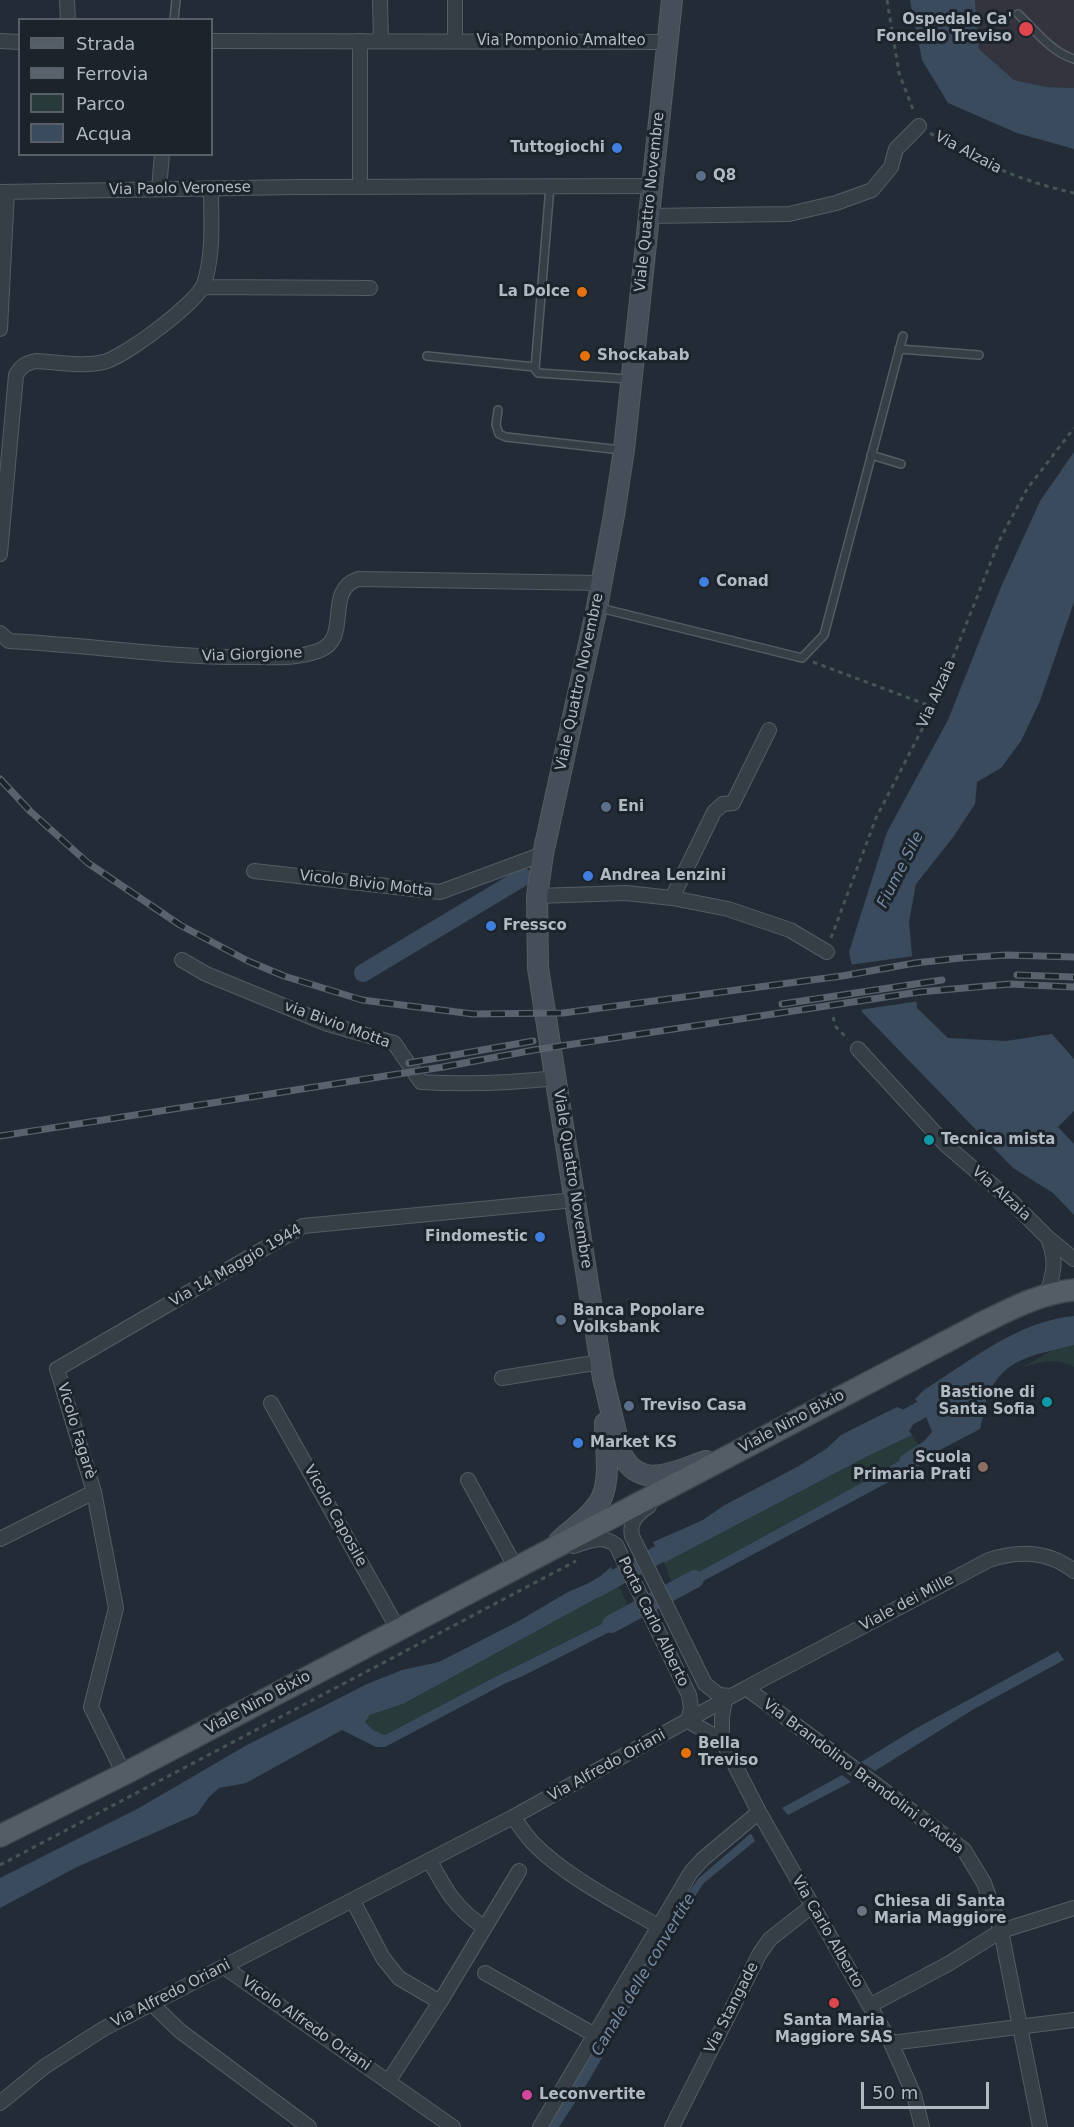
<!DOCTYPE html>
<html>
<head>
<meta charset="utf-8">
<style>
	body { margin:0 }
	#map { position:relative; width:1074px; height:2127px; overflow:hidden; background:#232c36; font-family:"DejaVu Sans",sans-serif }
	canvas { display:block }
	.legend { position:absolute; left:18px; top:18px; width:195px; height:138px; box-sizing:border-box; background:#1c232b; border:2px solid #585f68; margin:0; padding:8px 10px; list-style:none; font-size:18px; color:#b1b9c3 }
	.legend li { display:flex; align-items:center; gap:12px; height:30px }
	.legend b { width:30px; border:2px solid #585f68 }
	.scale { position:absolute; left:861px; top:2082px; width:128px; height:27px; box-sizing:border-box; border:3px solid #b1b9c3; border-top:0; padding-left:8px; font-size:18px; line-height:21px; white-space:nowrap; color:#b1b9c3; -webkit-text-stroke:4px #1c232b; paint-order:stroke }
</style>
</head>
<body>
<div id="map">
<canvas width="1074" height="2127"></canvas>
<ul class="legend">
<li><b style="height:8px;background:#545d66"></b>Strada</li>
<li><b style="height:8px;background:#59626d"></b>Ferrovia</li>
<li><b style="height:16px;background:#283a39"></b>Parco</li>
<li><b style="height:16px;background:#3a4b5d"></b>Acqua</li>
</ul>
<div class="scale">50 m</div>
</div>
<script>
const g = document.querySelector('canvas').getContext('2d');
g.lineJoin = 'round';
function fillPath(path, color) { g.fillStyle = color; g.fill(path, 'evenodd'); }
function stroke(path, color, width, dash) { g.strokeStyle = color; g.lineWidth = width; g.lineCap = dash ? 'butt' : 'round'; g.setLineDash(dash || []); g.stroke(path); }
function drawText(font, color, halo, rows, align = 'center') {
  g.font = font + ' "DejaVu Sans",sans-serif'; g.lineWidth = 6; g.setLineDash([]); g.textBaseline = 'middle'; g.strokeStyle = halo; g.fillStyle = color; for (const [text, x, y, turn = 0] of rows) {
    g.save(); g.translate(x, y); g.rotate((+turn || 0) * Math.PI / 180); g.textAlign = isNaN(turn) ? turn : align; if (halo) g.strokeText(text, 0, 0); g.fillText(text, 0, 0); g.restore();
  }
}
const medical = new Path2D(`
	M 975,0 L 1074,0 L 1074,88 L 1046,87 L 1014,80 L 979,49 Z`);
const green = new Path2D(`
	M 1074,1345 L 1074,1367 C 1057,1357 1040,1362 1023,1367 L 1051,1351 Z
	M 912,1435 L 920,1447 L 867,1480 L 673,1586 L 664,1563 L 866,1457 Z
	M 619,1586 L 630,1610 L 495,1677 L 385,1735 L 373,1730 L 365,1722 L 370,1715 L 401,1705 Z`);
const water = new Path2D(`
	M 910,0 L 975,0 L 979,49 L 1014,80 L 1046,87 L 1074,88 L 1074,149 L 1017,133 L 948,103 L 922,60 Z
	M 1074,452 L 1074,602 L 1040,701 L 1021,741 L 1001,768 L 977,782 L 975,804 L 954,836 L 916,884 L 909,922 L 917,1008 L 948,1038 L 1006,1041 L 1052,1034 L 1074,1059 L 1074,1111 L 1058,1127 L 1074,1144 L 1074,1215 L 1053,1193 L 1013,1168 L 862,1012 L 849,952 L 887,832 L 948,720 L 1001,587 L 1040,501 Z
	M 1074,1316 L 1074,1345 C 1033,1356 999,1357 985,1405 C 983,1413 982,1421 980,1429 L 938,1451 C 933,1435 927,1412 915,1399 L 924,1390 C 970,1361 1018,1321 1074,1316 Z
	M 897,1407 L 905,1410 L 913,1425 L 909,1431 L 912,1435 L 866,1457 L 664,1563 L 653,1542 L 703,1520 L 723,1506 L 797,1467 L 826,1449 L 841,1435 Z
	M 925,1445 L 928,1454 L 918,1460 L 915,1468 L 677,1595 L 673,1586 L 867,1480 Z
	M 611,1567 L 619,1586 L 403,1704 L 370,1715 L 365,1722 L 373,1730 L 385,1735 L 495,1677 L 630,1610 L 635,1619 L 523,1676 L 506,1683 L 385,1747 L 376,1747 L 342,1730 L 246,1783 L 219,1788 L 209,1797 L 197,1814 L 77,1867 L 0,1908 L 0,1878 L 139,1808 L 247,1745 L 367,1684 L 402,1670 L 439,1662 L 517,1622 L 568,1592 L 596,1580 Z
	M 1058,1651 L 1064,1660 L 974,1709 L 875,1771 L 861,1762 L 915,1729 Z
	M 842,1775 L 851,1782 L 788,1815 L 782,1808 Z
	M 750,1834 L 752,1835 L 755,1841 L 704,1883 L 699,1890 L 666,1944 L 590,2079 L 559,2127 L 546,2127 L 681,1902 L 699,1878 Z`);
const pier = new Path2D(`
	M 914,956 L 920,1001 L 858,1010 L 849,965 Z`);
const canal = new Path2D(`
	M 363,973 L 523,877
	M 887,1429 L 942,1398
	M 908,1462 L 930,1448 L 950,1425
	M 596,1589 L 679,1543
	M 611,1624 L 695,1579`);
const path = new Path2D(`
	M 887,0 L 899,73 L 914,112
	M 930,133 C 979,162 1017,180 1074,193
	M 813,662 L 933,707
	M 831,938 L 876,818 L 933,708 L 1000,539 L 1027,489 L 1074,428
	M 833,1017 L 836,1027 L 848,1039
	M 0,1865 L 576,1561`);
const lane = new Path2D(`
	M 1018,14 C 1035,30 1051,52 1074,59
	M 174,20 L 176,0
	M 550,186 L 535,369 L 538,373 L 629,379
	M 899,349 L 979,355
	M 427,356 L 535,367
	M 498,410 L 496,425 L 499,434 L 506,437 L 621,450
	M 871,455 L 901,464
	M 600,608 L 802,658 L 824,635 L 903,336`);
const street = new Path2D(`
	M 67,0 L 68,20
	M 380,0 L 381,41
	M 0,41 L 20,42
	M 212,41 L 667,42
	M 360,41 L 360,187
	M 455,41 L 455,0
	M 159,189 L 162,154
	M 0,192 L 298,187 L 652,186
	M 649,216 L 789,214 L 836,203 L 872,190 L 891,167 L 896,149 L 919,126
	M 203,287 L 370,288
	M 0,329 L 7,192
	M 0,554 L 16,375 C 21,366 26,363 36,361 C 58,362 83,367 104,362 C 124,357 197,303 204,284 C 214,253 211,221 211,189
	M 0,633 L 9,641 C 90,645 169,658 250,657 C 272,657 296,659 318,651 C 353,639 323,591 358,579 L 602,583
	M 254,871 L 440,892 L 543,854
	M 537,896 L 626,893 L 672,898 L 728,909 L 790,930 L 827,952
	M 672,898 L 714,812 L 723,804 L 733,803 L 769,730
	M 182,960 L 206,974 L 328,1024 L 394,1043 L 421,1082 C 467,1085 511,1083 556,1078
	M 858,1049 L 947,1146 L 1010,1200 L 1048,1238 L 1074,1259
	M 1047,1295 C 1054,1270 1057,1263 1048,1238
	M 502,1378 L 600,1362
	M 271,1403 L 398,1629
	M 468,1480 L 516,1568
	M 649,1506 C 637,1514 629,1522 632,1536 L 705,1684 L 719,1695 L 731,1696
	M 0,1539 L 94,1492
	M 574,1546 C 589,1541 602,1534 616,1545 L 689,1695 L 691,1708 L 688,1721
	M 746,1688 L 989,1560 C 1019,1550 1049,1551 1074,1571
	M 725,1699 L 722,1717 L 722,1740 L 759,1812 L 891,2043 L 914,2095 L 922,2127
	M 688,1721 L 722,1740
	M 124,1774 L 91,1707 L 116,1608 L 94,1492 L 57,1369 L 303,1226 L 575,1200
	M 513,1817 C 520,1826 526,1836 533,1843 C 565,1876 618,1903 658,1926
	M 430,1861 C 445,1889 456,1909 484,1927
	M 353,1901 L 383,1958 L 399,1978 L 440,2002
	M 224,1967 L 453,2127
	M 485,1973 L 595,2035
	M 152,2004 L 180,2031 L 309,2127
	M 871,2005 L 948,1964 L 1001,1931 L 1074,1908
	M 891,2043 L 1074,2020
	M 388,2082 L 440,2002 L 519,1871
	M 0,2103 L 44,2067 L 103,2029 L 513,1817 L 746,1688 L 964,1850 L 984,1883 L 1001,1931 L 1040,2127
	M 540,2127 L 691,1872 L 703,1859 L 759,1812
	M 672,2127 L 760,1953 L 770,1939 L 812,1906`);
const secondary = new Path2D(`
	M 672,0 L 624,450 L 614,515 L 597,607 L 543,854 L 537,896 L 538,968 L 603,1378 L 621,1453 C 640,1492 675,1471 706,1461
	M 559,1541 C 573,1528 594,1514 602,1497 C 611,1475 605,1446 605,1423`);
const primary = new Path2D(`
	M 0,1836 L 124,1774 L 978,1325 C 1009,1310 1039,1293 1074,1290`);
const rail = new Path2D(`
	M 0,779 L 30,811 L 88,863 L 180,925 L 248,961 L 284,976 L 362,1000 L 473,1014 L 563,1013 L 842,976 L 915,963 L 961,958 L 1006,955 L 1074,957
	M 1017,975 L 1074,977
	M 782,1004 L 942,980
	M 409,1063 L 533,1041
	M 0,1136 L 443,1067 L 534,1050 L 919,992 L 1010,984 L 1074,987`);
const markers = [
	[1026,29,8,"#e0444e"],
	[617,148,6,"#3f7fe0"],
	[701,176,6,"#5c6f8a"],
	[582,292,6,"#e8710a"],
	[585,356,6,"#e8710a"],
	[704,582,6,"#3f7fe0"],
	[606,807,6,"#5c6f8a"],
	[588,876,6,"#3f7fe0"],
	[491,926,6,"#3f7fe0"],
	[929,1140,6,"#0f9aa8"],
	[540,1237,6,"#3f7fe0"],
	[561,1320,6,"#5c6f8a"],
	[1047,1402,6,"#0f9aa8"],
	[629,1406,6,"#5c6f8a"],
	[578,1443,6,"#3f7fe0"],
	[983,1467,6,"#8d6e63"],
	[686,1753,6,"#e8710a"],
	[862,1911,6,"#6b7280"],
	[834,2003,6,"#e0444e"],
	[527,2095,6,"#d1479c"]
];
const poiNames = [
	["Ospedale Ca'",1012,20,"right"],
	["Foncello Treviso",1012,37,"right"],
	["Tuttogiochi",605,148,"right"],
	["Q8",713,176],
	["La Dolce",570,292,"right"],
	["Shockabab",597,356],
	["Conad",716,582],
	["Eni",618,807],
	["Andrea Lenzini",600,876],
	["Fressco",503,926],
	["Tecnica mista",941,1140],
	["Findomestic",528,1237,"right"],
	["Banca Popolare",573,1311],
	["Volksbank",573,1328],
	["Bastione di",1035,1393,"right"],
	["Santa Sofia",1035,1410,"right"],
	["Treviso Casa",641,1406],
	["Market KS",590,1443],
	["Scuola",971,1458,"right"],
	["Primaria Prati",971,1475,"right"],
	["Bella",698,1744],
	["Treviso",698,1761],
	["Chiesa di Santa",874,1902],
	["Maria Maggiore",874,1919],
	["Santa Maria",834,2021,"center"],
	["Maggiore SAS",834,2038,"center"],
	["Leconvertite",539,2095]
];
const streetNames = [
	["Via Pomponio Amalteo",561,41],
	["Via Alzaia",968,153,28],
	["Via Paolo Veronese",180,189,-1],
	["Viale Quattro Novembre",650,202,-84],
	["Via Giorgione",252,655,-2],
	["Viale Quattro Novembre",580,682,-78],
	["Via Alzaia",937,694,-66],
	["Vicolo Bivio Motta",366,884,7],
	["via Bivio Motta",337,1025,20],
	["Viale Quattro Novembre",572,1179,81],
	["Via Alzaia",1001,1194,42],
	["Via 14 Maggio 1944",236,1266,-30],
	["Viale Nino Bixio",792,1422,-28],
	["Vicolo Fagarè",76,1431,73],
	["Vicolo Caposile",335,1516,61],
	["Viale dei Mille",907,1603,-28],
	["Porta Carlo Alberto",653,1622,64],
	["Viale Nino Bixio",258,1703,-28],
	["Via Alfredo Oriani",607,1766,-29],
	["Via Brandolino Brandolini d'Adda",863,1777,37],
	["Via Carlo Alberto",827,1932,60],
	["Via Alfredo Oriani",171,1994,-27],
	["Via Stangade",732,2008,-63],
	["Vicolo Alfredo Oriani",306,2024,35]
];
const waterNames = [
	["Fiume Sile",901,870,-63],
	["Canale delle convertite",644,1975,-59]
];
fillPath(medical, '#33343e');
fillPath(green, '#283a39');
fillPath(water, '#3a4b5d');
fillPath(pier, '#232c36');
stroke(canal, '#3a4b5d', 18);
stroke(lane, '#545c64', 10);
stroke(street, '#545c64', 16);
stroke(secondary, '#545c64', 22);
stroke(primary, '#404750', 24);
stroke(path, '#455556', 3, [4.5, 4.5]);
stroke(lane, '#363e46', 7);
stroke(street, '#363e46', 14);
stroke(secondary, '#454e59', 20);
stroke(primary, '#545d66', 21);
stroke(rail, '#59626d', 7);
stroke(rail, '#1c232b', 4.5, [14]);
for (const [x, y, r, color] of markers) { const dot = new Path2D(); dot.arc(x, y, r, 0, 2 * Math.PI); g.fillStyle = color; g.fill(dot); stroke(dot, '#1c232b', 2); }
drawText('bold 15px', '#b1b9c3', '#1c232b', poiNames, 'left');
drawText('15px', '#b1b9c3', '#1c232b', streetNames);
drawText('italic 16px', '#758ba3', '#1c232b', waterNames);
</script>
</body>
</html>
